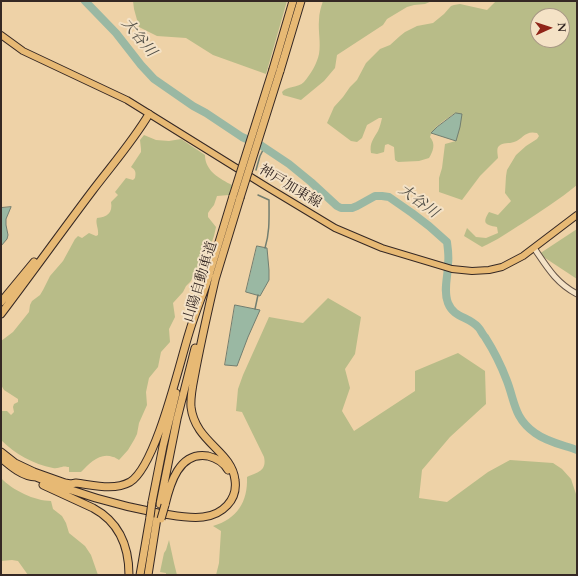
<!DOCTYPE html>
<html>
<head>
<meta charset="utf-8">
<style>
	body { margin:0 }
	#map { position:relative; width:578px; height:576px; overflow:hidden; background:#eed2a7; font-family:Cardo,serif }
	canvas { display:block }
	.frame { position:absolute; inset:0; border:2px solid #352824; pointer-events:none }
	.north { position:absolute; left:530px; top:8px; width:40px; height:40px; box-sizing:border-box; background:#f4e2c6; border:1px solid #a89885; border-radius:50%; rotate:87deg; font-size:11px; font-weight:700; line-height:16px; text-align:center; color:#352824 }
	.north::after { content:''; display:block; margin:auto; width:14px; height:18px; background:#8f2418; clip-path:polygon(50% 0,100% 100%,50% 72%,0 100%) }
</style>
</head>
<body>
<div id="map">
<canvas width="578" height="576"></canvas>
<div class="frame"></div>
<div class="north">N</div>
</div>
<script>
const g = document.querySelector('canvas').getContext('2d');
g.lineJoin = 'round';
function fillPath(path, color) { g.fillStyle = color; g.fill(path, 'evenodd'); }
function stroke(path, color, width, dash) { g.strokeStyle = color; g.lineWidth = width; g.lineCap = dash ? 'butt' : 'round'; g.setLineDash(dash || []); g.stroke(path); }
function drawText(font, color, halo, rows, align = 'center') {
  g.font = font + ' Cardo,"Noto Serif JP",serif'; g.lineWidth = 4; g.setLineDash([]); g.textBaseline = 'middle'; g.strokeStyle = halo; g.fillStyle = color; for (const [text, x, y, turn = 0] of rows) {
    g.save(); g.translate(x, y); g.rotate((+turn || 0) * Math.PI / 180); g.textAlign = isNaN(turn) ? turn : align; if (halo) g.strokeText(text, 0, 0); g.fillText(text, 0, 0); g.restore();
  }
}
const green = new Path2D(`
	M 133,1 L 287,1 L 266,74 L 213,55 L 186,38 L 157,36 L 139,27 L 134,9 Z
	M 323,1 L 432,1 L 425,4 L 414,5 L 407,7 L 387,19 L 383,25 L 337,55 L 335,68 L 324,81 L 301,100 L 283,95 L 282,92 C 287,86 298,88 304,82 C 310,75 317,64 319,54 C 321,43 318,31 319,20 C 319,13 321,7 323,1 Z
	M 496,1 L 577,1 L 577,185 C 560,199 541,211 523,223 C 510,231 496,241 482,247 L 464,236 L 467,228 L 476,237 L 486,238 L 498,233 L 497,227 C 485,225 482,223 489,212 L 498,215 L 511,201 L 505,193 L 506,176 L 507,170 L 516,155 L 526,146 L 537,139 L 539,136 L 537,133 C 525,130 523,139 514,142 C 509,144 503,142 499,146 C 496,148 498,155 498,158 L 480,176 L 462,200 L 439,192 L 439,178 L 442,168 L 445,144 L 456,141 L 455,113 C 447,119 432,127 430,137 C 436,144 433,151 429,158 L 419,161 L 398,162 L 395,160 L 394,147 L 388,144 L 385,145 L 384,152 L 377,154 L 371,153 C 369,143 374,138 378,131 C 380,127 381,122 382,118 L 379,118 L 367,125 L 362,138 L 357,142 L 351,141 L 327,123 L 334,107 L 343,97 L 350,87 L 357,80 L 366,63 L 380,49 L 390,45 L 400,36 L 405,32 L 417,26 L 433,23 L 444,14 L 451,6 L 454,5 L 460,4 L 487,10 ZM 538,16 L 562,16 L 562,40 L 538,40 Z
	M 144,135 L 156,140 L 169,141 L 181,139 L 205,155 C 205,171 220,179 232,185 L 229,195 L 217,196 L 214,205 L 210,210 L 208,213 L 208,217 L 216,227 L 214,236 L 206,258 L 195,270 L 191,281 L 186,286 L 183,292 L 173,303 L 175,317 L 169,329 L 170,342 L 161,352 L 158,367 L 149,378 L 146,392 L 147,405 L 139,423 L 137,434 L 134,440 L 128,450 L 119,460 C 117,459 115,457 113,457 C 100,452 90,463 81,472 L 69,472 L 69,467 C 67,467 64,466 62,467 C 59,467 57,469 53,468 C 33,464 15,454 1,440 L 1,411 L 7,411 L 11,415 L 14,412 L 13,407 L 14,404 L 18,402 L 18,399 L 4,390 L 1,385 L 1,341 L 13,332 L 29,312 L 30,305 L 32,301 L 40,295 L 43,290 L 50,276 L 63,261 L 75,239 L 78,236 L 82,238 L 89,233 L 96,236 L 98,235 C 99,229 95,223 97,218 C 107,217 113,213 111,202 L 118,195 L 115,192 L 126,178 L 133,180 L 135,178 C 136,173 136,170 131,167 L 141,152 L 141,149 L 140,140 Z
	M 577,229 L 577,279 L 539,254 Z
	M 328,298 L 361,317 L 355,354 L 345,369 L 350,388 L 342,411 L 354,431 L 415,391 L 415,371 L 458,353 L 485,371 L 486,404 L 450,437 L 422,470 L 419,498 L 447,502 L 488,472 L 510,460 L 553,463 L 562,469 L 571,479 L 577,497 L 577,575 L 216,575 L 219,563 L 221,531 L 213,526 C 237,519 248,502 247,477 C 258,472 267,471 264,457 L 242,412 L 236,411 L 238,389 L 243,375 L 269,317 L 303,323 Z
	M 1,478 C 12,490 35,501 51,501 L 53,509 L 62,516 L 66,523 L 69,533 L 85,546 L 91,555 L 98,575 L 28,575 L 18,561 L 12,560 L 1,561 Z
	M 169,540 L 174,563 L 177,575 L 166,575 L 166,573 L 160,572 L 164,553 L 166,550 Z`);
const water = new Path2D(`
	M 456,113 L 462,114 L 460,127 L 456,141 L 431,133 L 437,127 Z
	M 11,207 L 6,219 L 6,225 L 8,235 L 7,239 L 1,246 L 1,208 Z
	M 257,246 L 267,248 L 269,270 L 269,280 L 260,296 L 246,292 Z
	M 235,305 L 260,310 L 248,337 L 237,366 L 225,365 Z`);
const stream = new Path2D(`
	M 256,170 L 260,156 L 264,148
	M 258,195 L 269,200 C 269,217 270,232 265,248
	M 255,309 L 258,295`);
const river = new Path2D(`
	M 85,1 L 116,33 L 141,65 L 154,79 L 193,106 L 206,113 L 242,137 L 262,146 L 289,164 L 311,182 L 337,206 L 341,208 L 352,208 L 357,206 L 375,196 L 382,196 L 389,197 L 412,213 L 429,226 L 447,242 C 448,249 449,257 448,264 C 448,277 443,290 448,303 C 454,318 468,316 478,327 C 481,330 482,334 485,337 C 494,351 501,365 507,381 C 515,402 514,418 535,433 C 547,442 563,445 577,450`);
const minor = new Path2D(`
	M 534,248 C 547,267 556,283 577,294`);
const major = new Path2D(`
	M 1,35 L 23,51 L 127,100 L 267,187 L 335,228 L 382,248 L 452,269 L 472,271 L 489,270 L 502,267 L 523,256 L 577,215`);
const highway = new Path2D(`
	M 273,69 L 293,1
	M 280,71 L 301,1
	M 215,280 L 240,198
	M 206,285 L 233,196
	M 1,302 L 34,262
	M 1,314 C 32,273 62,231 93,190 C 112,165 133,141 149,114
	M 1,452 L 15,463 L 34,472 L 65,483 L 71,484 L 76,483 C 93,485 114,491 130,482 C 156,466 179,365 189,333 C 194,316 201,299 207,282
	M 1,458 C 10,466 23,477 36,477 C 75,493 116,505 158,513 C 173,515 188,519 203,517 C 222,515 238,500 235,480 C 232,451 195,442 191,407 C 190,394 194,380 196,368 C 202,337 209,306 216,276
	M 43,485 L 93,508 C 119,522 129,546 129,575
	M 152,502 L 163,446 L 176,393
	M 160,504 L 177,419 L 195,348
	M 165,505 C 170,484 179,451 208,456 C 216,458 224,463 228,470
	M 140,575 L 150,517
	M 148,575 L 157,518`);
const highwayBridge = new Path2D(`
	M 233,196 L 273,69
	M 240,198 L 280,71
	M 150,517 L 152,502
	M 161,519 L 165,505`);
const streetNames = [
	["神戸加東線",290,187,31],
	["山陽自動車道",201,282,-73]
];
const waterNames = [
	["大谷川",138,38,50],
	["大谷川",418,202,36]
];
fillPath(green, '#b8bc88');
fillPath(water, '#9ab8a3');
stroke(water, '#727e70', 1);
stroke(stream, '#727e70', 1.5);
stroke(river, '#9ab8a3', 8);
stroke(minor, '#635245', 7);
stroke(major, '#352824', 8);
stroke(highway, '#352824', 9);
stroke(minor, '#f4e2c6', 5);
stroke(major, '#e7b974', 6);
stroke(highway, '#e7b974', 7);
stroke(highwayBridge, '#352824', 9, []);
stroke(highwayBridge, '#e7b974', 7);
drawText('14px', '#352824', '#f4e2c6', streetNames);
drawText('italic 15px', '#4e4c44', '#f4e2c6', waterNames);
</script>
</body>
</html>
